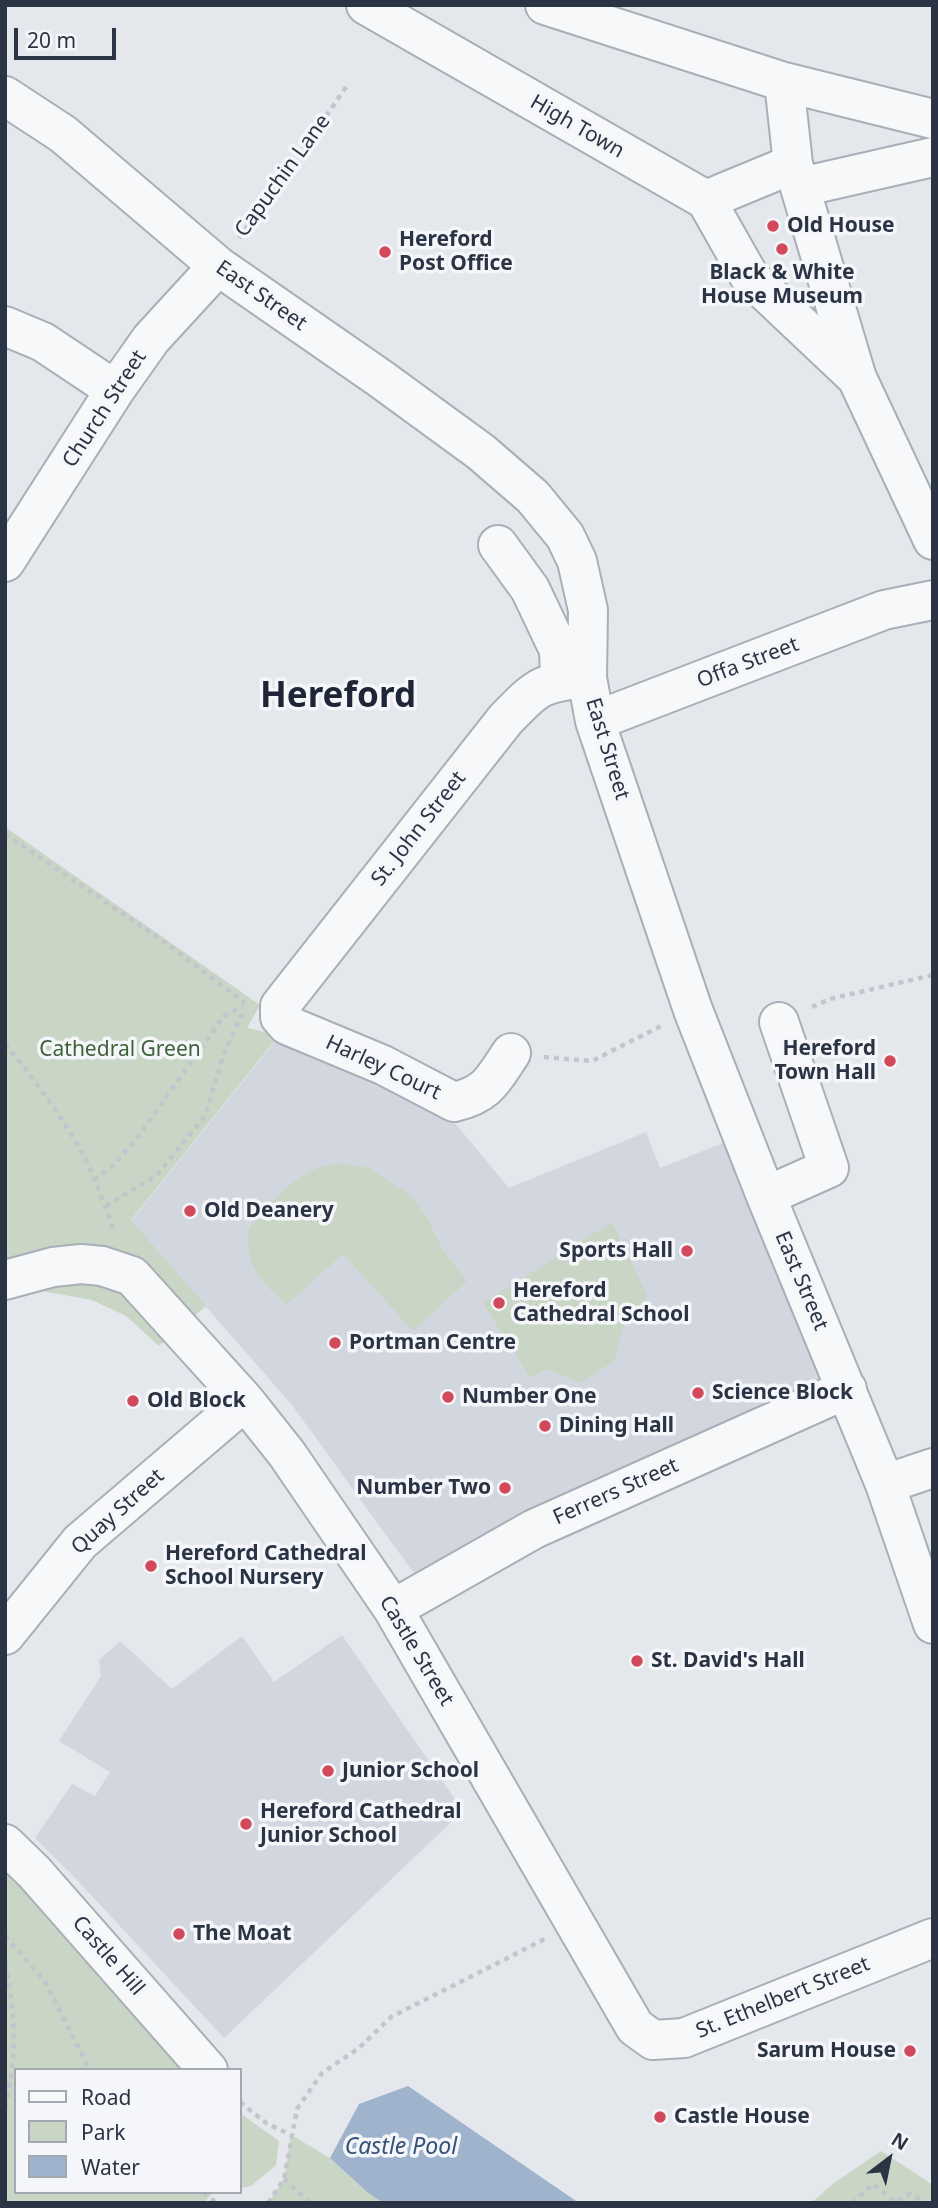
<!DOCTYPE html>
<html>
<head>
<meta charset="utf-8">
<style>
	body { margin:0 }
	#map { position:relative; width:938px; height:2208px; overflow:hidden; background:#e4e7ec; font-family:"Noto Sans",sans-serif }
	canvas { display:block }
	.frame { position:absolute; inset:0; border:7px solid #2b3445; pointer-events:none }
	.legend { position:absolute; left:14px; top:2068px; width:228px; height:126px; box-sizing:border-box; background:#f4f6f9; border:2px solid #a4a8b1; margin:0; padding:9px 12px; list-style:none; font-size:21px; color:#2b3445 }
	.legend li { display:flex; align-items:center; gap:14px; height:35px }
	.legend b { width:35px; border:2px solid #a4a8b1 }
	.north { position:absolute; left:854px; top:2124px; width:70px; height:70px; -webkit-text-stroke:5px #f4f6f9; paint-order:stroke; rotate:32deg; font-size:19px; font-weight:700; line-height:28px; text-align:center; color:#2b3445 }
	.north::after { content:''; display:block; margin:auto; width:24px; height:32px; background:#2b3445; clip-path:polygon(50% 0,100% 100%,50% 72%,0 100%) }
	.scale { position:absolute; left:14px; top:28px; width:102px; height:32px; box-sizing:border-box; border:4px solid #2b3445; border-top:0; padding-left:9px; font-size:21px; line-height:24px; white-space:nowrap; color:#2b3445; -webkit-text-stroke:5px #f4f6f9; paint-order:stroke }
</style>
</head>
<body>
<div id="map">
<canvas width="938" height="2208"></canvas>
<div class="frame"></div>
<ul class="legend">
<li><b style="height:9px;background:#f7f8fa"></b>Road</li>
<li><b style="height:19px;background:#c9d6c5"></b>Park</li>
<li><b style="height:19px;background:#9fb4cc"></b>Water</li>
</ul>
<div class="north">N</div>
<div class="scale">20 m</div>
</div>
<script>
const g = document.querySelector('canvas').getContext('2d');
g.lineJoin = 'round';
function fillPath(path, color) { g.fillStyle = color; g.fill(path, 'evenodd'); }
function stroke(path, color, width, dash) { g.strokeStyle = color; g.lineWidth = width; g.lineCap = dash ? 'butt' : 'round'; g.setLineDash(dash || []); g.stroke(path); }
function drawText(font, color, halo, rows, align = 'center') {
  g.font = font + ' "Noto Sans",sans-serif'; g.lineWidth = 7; g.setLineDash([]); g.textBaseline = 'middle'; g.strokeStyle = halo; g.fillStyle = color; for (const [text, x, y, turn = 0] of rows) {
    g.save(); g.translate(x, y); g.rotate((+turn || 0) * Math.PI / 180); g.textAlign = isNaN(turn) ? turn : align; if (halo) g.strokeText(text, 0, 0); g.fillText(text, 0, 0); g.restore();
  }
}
const built = new Path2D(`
	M 277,1039 L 416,1096 L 454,1122 L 509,1188 L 646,1132 L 660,1168 L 723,1143 L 831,1385 L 422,1578 L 410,1568 L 292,1405 L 131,1221 Z
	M 342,1635 L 463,1811 L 224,2038 L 78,1881 L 35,1838 L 72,1784 L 95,1796 L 110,1772 L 59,1741 L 101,1676 L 99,1660 L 120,1641 L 172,1689 L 242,1636 L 274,1682 Z`);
const green = new Path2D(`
	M 5,827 L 260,1005 L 247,1028 L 265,1032 L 276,1039 L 131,1220 L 206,1306 L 159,1346 L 126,1316 L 92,1300 L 31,1289 L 5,1276 Z
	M 338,1163 L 369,1168 L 412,1196 L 429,1221 L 442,1249 L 467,1281 L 413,1331 L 343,1254 L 286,1305 C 262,1281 243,1266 249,1228 C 278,1197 294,1171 338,1163 Z
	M 612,1222 L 648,1297 L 626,1318 L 614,1361 L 581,1383 L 546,1369 L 530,1378 L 483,1303 Z
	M 5,1862 L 187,2070 L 16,2070 L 16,2192 L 213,2192 L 204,2203 L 5,2203 Z
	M 240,2113 L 279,2141 L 276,2165 L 251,2186 L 240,2188 Z
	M 291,2135 L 330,2158 L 367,2192 L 383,2203 L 268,2203 L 284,2179 Z
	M 881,2151 L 933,2185 L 933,2203 L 811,2203 L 834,2183 Z`);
const water = new Path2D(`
	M 408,2086 L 579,2203 L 383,2203 L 367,2192 L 330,2158 L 359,2104 Z`);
const path = new Path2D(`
	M 239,238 L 291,168 L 348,84
	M 5,834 L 166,943 L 245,1003
	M 812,1007 L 830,999 L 933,975
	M 5,1044 C 31,1075 55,1108 76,1142 C 93,1170 103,1202 115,1233
	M 544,1057 L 592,1061 L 663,1025
	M 94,1180 L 114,1165 L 140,1134 L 224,1016 L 243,1006
	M 106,1206 L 157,1175 L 205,1116 L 222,1059 L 242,1014
	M 5,1936 L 44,1980 L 90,2070
	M 5,1964 C 16,2012 17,2061 5,2108
	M 240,2102 L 266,2123 L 291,2135
	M 284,2179 L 310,2203
	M 204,2192 L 216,2203
	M 268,2203 L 284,2179 L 297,2109 L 322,2073 L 359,2048 L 391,2017 L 545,1939
	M 852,2203 L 873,2184 L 895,2202 L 910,2194 L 926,2203`);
const minor = new Path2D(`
	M 366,5 L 706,200
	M 545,5 L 784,82 L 933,119
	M 784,82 L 793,164 L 856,375
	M 5,96 L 63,134 L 218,266 L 381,379 L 481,452 L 533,497 L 565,536 L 577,561 L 588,610 L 587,678 L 595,721 L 693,1010 L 766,1196 L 885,1484 L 933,1624
	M 801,187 L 933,157
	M 706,200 L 749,276 L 857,378 L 933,540
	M 706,200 L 793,164
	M 5,326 L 43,342 L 115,390
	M 498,545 L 530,589 L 559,650 L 560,680
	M 5,562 L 115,390 L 151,339 L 218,266
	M 595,721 L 884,610 L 933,600
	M 511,1053 C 493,1080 488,1094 454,1102 L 383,1065 L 287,1025 L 280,1017 L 280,1006 L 505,720 C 537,687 541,682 587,678
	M 766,1196 L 829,1168 L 779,1022
	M 5,1280 L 53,1267 L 81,1264 L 102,1266 L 132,1276 L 245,1401 L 287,1454 L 393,1609 L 635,2027 L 653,2040 L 684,2038 L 933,1938
	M 885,1484 L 933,1468
	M 393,1609 L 534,1529 L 847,1389
	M 5,1635 L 80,1542 L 245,1401
	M 5,1844 L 34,1872 L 208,2070`);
const markers = [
	[773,226,7,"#d1495b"],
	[782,249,7,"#d1495b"],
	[385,252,7,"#d1495b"],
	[890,1061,7,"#d1495b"],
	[190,1211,7,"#d1495b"],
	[687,1251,7,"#d1495b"],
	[499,1303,7,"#d1495b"],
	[335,1343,7,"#d1495b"],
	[698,1393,7,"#d1495b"],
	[448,1397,7,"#d1495b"],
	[133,1401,7,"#d1495b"],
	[545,1426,7,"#d1495b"],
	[505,1488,7,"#d1495b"],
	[151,1566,7,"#d1495b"],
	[637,1661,7,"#d1495b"],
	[328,1771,7,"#d1495b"],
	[246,1824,7,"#d1495b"],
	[179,1934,7,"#d1495b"],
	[910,2051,7,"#d1495b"],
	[660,2117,7,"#d1495b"]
];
const streetNames = [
	["High Town",577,127,30],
	["Capuchin Lane",283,176,-54],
	["East Street",261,296,35],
	["Church Street",105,409,-57],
	["Offa Street",748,663,-21],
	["East Street",607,749,73],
	["St. John Street",419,829,-52],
	["Harley Court",383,1068,25],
	["East Street",801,1281,67],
	["Ferrers Street",616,1492,-24],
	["Quay Street",118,1512,-42],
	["Castle Street",416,1651,59],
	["Castle Hill",108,1956,49],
	["St. Ethelbert Street",783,1998,-22]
];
const poiNames = [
	["Old House",787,226],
	["Hereford",399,240],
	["Post Office",399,264],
	["Black & White",782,273,"center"],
	["House Museum",782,297,"center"],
	["Hereford",876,1049,"right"],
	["Town Hall",876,1073,"right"],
	["Old Deanery",204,1211],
	["Sports Hall",673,1251,"right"],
	["Hereford",513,1291],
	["Cathedral School",513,1315],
	["Portman Centre",349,1343],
	["Science Block",712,1393],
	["Number One",462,1397],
	["Old Block",147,1401],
	["Dining Hall",559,1426],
	["Number Two",491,1488,"right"],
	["Hereford Cathedral",165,1554],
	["School Nursery",165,1578],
	["St. David's Hall",651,1661],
	["Junior School",342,1771],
	["Hereford Cathedral",260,1812],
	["Junior School",260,1836],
	["The Moat",193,1934],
	["Sarum House",896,2051,"right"],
	["Castle House",674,2117]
];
const parkNames = [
	["Cathedral Green",120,1050]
];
const waterNames = [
	["Castle Pool",401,2147]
];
const townNames = [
	["Hereford",338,697]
];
fillPath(built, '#d2d6de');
fillPath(green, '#c9d6c5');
fillPath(water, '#9fb4cc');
stroke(minor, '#a9aeb7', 42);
stroke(path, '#c2c5cb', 4.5, [5, 5]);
stroke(minor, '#f7f8fa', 38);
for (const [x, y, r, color] of markers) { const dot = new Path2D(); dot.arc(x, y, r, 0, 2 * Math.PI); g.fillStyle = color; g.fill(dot); stroke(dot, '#f4f6f9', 2.5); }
drawText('21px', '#2b3445', '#f4f6f9', streetNames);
drawText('bold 21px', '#2b3445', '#f4f6f9', poiNames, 'left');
drawText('21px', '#3f6138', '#f4f6f9', parkNames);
drawText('italic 23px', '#34527a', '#f4f6f9', waterNames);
drawText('bold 35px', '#1d2536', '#f4f6f9', townNames);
</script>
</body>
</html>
